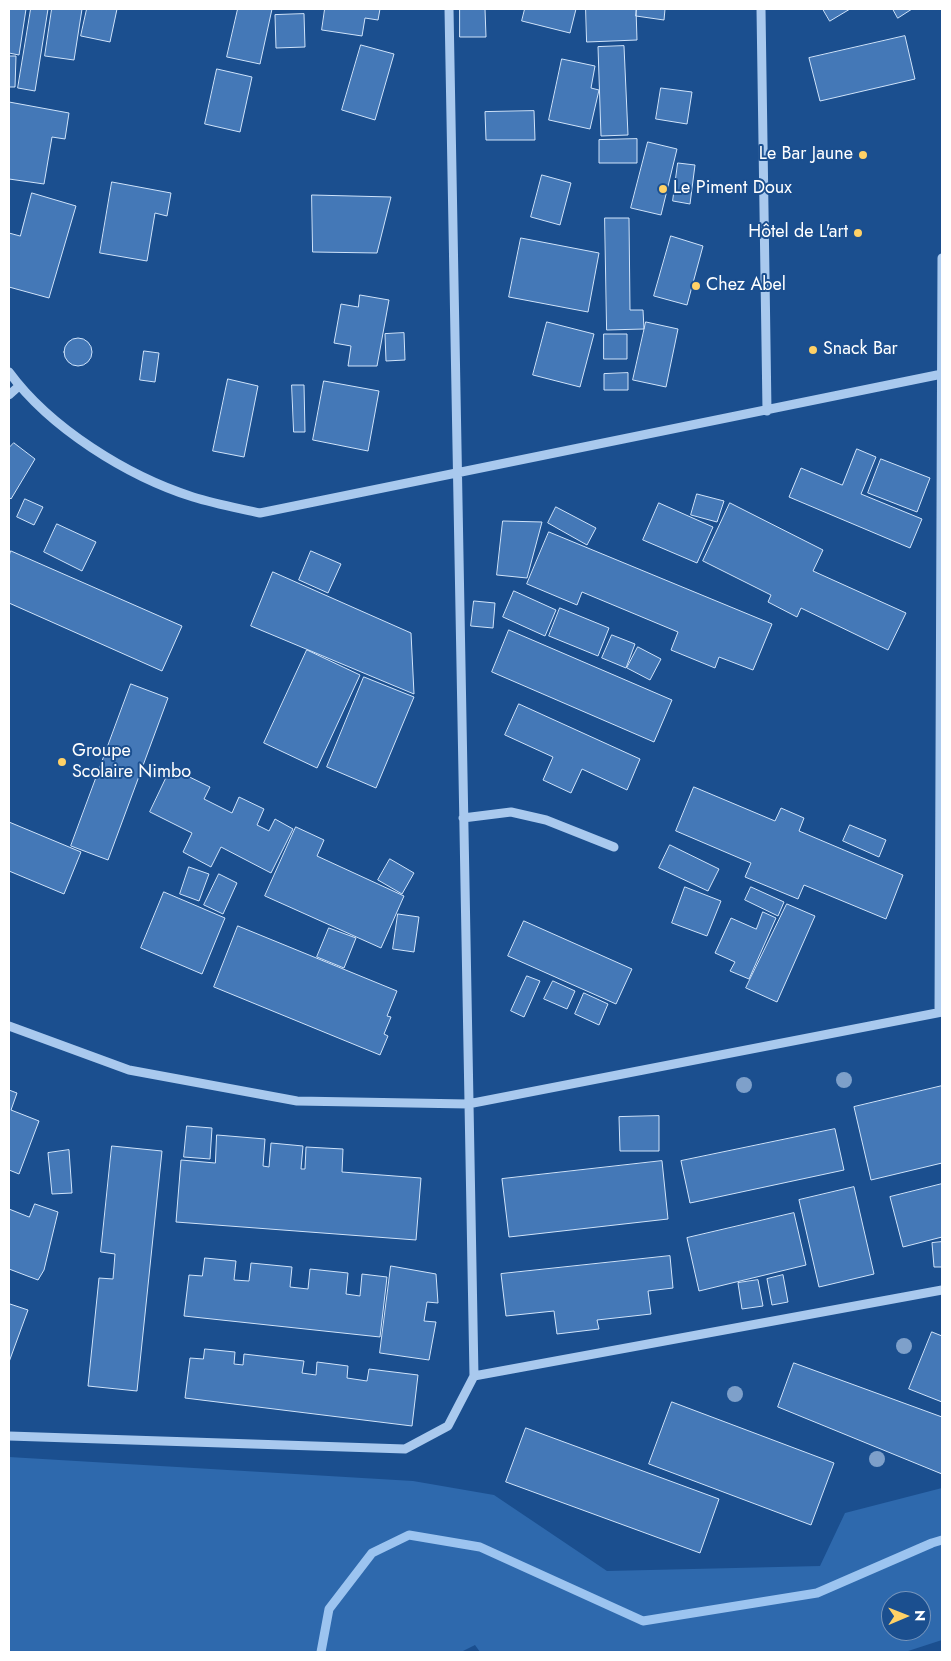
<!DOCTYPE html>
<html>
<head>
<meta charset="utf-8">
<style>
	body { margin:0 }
	#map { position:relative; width:951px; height:1661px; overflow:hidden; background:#1b4f8f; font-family:Jost,sans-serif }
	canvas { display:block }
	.frame { position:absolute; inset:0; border:10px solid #fff; pointer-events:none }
	.north { position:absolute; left:881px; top:1591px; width:50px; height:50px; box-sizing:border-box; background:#1b4f8f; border:1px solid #7695bc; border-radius:50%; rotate:89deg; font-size:14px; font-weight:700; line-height:20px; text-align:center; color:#fff }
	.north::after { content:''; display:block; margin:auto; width:18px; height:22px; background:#ffd166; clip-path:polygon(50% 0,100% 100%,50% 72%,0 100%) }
</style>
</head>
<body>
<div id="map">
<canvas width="951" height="1661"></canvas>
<div class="frame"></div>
<div class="north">N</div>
</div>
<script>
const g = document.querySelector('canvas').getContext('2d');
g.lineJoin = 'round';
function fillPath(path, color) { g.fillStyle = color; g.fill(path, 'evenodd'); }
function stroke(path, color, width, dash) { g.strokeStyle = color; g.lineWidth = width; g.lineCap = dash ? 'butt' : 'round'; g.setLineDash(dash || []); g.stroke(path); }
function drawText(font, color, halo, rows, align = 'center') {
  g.font = font + ' Jost,sans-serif'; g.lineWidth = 4; g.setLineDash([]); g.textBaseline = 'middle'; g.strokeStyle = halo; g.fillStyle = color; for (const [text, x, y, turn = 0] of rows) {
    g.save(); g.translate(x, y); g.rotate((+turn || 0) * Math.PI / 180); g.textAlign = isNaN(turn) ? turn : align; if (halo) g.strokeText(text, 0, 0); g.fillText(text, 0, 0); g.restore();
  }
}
const green = new Path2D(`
	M 9,1457 L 413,1481 L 494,1495 L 607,1571 L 820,1566 L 845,1513 L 942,1488 L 942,1640 L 905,1652 L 480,1652 L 475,1645 L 461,1652 L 9,1652 ZM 891,1601 L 921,1601 L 921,1631 L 891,1631 Z`);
const stream = new Path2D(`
	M 321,1652 L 329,1609 L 372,1553 L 409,1535 L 480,1547 L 643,1621 L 817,1593 L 932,1543 L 942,1540`);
const building = new Path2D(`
	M 9,9 L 26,9 L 19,55 L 9,53 Z
	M 31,9 L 48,9 L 35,91 L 18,88 Z
	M 52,9 L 82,9 L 74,60 L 45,56 Z
	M 87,9 L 117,9 L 110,42 L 81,36 Z
	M 238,9 L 272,9 L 260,64 L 227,57 Z
	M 325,9 L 380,9 L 378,20 L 365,18 L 362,36 L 322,30 Z
	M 460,9 L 485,9 L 486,37 L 460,37 Z
	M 525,9 L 576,9 L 570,33 L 522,21 Z
	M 586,9 L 636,9 L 637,40 L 587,42 Z
	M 637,9 L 665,9 L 664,20 L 636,16 Z
	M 823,9 L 850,9 L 830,21 Z
	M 893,9 L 912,9 L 898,18 Z
	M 304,14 L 305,47 L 276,48 L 275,15 Z
	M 905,36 L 915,79 L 820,101 L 809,58 Z
	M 361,45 L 394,54 L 375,120 L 342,110 Z
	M 624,46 L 628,135 L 601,136 L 598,47 Z
	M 9,56 L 16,56 L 15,87 L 9,87 Z
	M 562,59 L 595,66 L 591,88 L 599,90 L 590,129 L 549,120 Z
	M 217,69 L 252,77 L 240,132 L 205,124 Z
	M 661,88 L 692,92 L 687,124 L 656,119 Z
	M 9,102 L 69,113 L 65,139 L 52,137 L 44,184 L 9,179 Z
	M 534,111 L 535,140 L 486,140 L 485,112 Z
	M 637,139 L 637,163 L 599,163 L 599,140 Z
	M 648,142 L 677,149 L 661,215 L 631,208 Z
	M 678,163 L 695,165 L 690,204 L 673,201 Z
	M 542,175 L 571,183 L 560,225 L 531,217 Z
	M 112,182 L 171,193 L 167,216 L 155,213 L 147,261 L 100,253 Z
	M 32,193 L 76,206 L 49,298 L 9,287 L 9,233 L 20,236 Z
	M 312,195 L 391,197 L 377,253 L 313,252 Z
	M 605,218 L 629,218 L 630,310 L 643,310 L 644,329 L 607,330 Z
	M 671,236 L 703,246 L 687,305 L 654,296 Z
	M 521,238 L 599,253 L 588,312 L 509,297 Z
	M 360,295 L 389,300 L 377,366 L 348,366 L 351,346 L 334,343 L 341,304 L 358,307 Z
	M 547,322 L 594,334 L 580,387 L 533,375 Z
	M 646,322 L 678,329 L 666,387 L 633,380 Z
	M 404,333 L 405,360 L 386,361 L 385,334 Z
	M 604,334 L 627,334 L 627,359 L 604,359 Z
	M64 352a14 14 0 1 1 28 0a14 14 0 1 1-28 0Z
	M 144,351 L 159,353 L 155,382 L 140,380 Z
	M 628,373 L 628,390 L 604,390 L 604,374 Z
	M 228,379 L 258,386 L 244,457 L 213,451 Z
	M 324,381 L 379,391 L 368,451 L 313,440 Z
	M 292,385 L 304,385 L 305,432 L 294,432 Z
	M 14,443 L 35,459 L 11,499 L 9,497 L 9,448 Z
	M 857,449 L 876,457 L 861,494 L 922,519 L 910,548 L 789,497 L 801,468 L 842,485 Z
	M 881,459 L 930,478 L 917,512 L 868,493 Z
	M 697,494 L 724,501 L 717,522 L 691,515 Z
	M 25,499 L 43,507 L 34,525 L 17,517 Z
	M 659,503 L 713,527 L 697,563 L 643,540 Z
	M 730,503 L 823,550 L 813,571 L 906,613 L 888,650 L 801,608 L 797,617 L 768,602 L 771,595 L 703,561 Z
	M 556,507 L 596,528 L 587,545 L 548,523 Z
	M 503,521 L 542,522 L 527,578 L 497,575 Z
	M 57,524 L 96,542 L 82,571 L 44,552 Z
	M 549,532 L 772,624 L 753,670 L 719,657 L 715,668 L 671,650 L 678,632 L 582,592 L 577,605 L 527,584 Z
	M 11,551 L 182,626 L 162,671 L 9,603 L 9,557 Z
	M 311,551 L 341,564 L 328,593 L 299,580 Z
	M 273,572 L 411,633 L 414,694 L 251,626 Z
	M 514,591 L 556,610 L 545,636 L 503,617 Z
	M 474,601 L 495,603 L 493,628 L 471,626 Z
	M 560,608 L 609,628 L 598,656 L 549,636 Z
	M 509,630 L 672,700 L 654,742 L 492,672 Z
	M 612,635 L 635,644 L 626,668 L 602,658 Z
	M 638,647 L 661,659 L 650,680 L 627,668 Z
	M 307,650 L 360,675 L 317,768 L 264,743 Z
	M 364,677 L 414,697 L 376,788 L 327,767 Z
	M 131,684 L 168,698 L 108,860 L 71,846 Z
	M 519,704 L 640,759 L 627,790 L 582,769 L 571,793 L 543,780 L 553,757 L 505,735 Z
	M 171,768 L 210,787 L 204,799 L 232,813 L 239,797 L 264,809 L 257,825 L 269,831 L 275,819 L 293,829 L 271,873 L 221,847 L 211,867 L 183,852 L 192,833 L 150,812 Z
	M 694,787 L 775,821 L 781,808 L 804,818 L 799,831 L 903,875 L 886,919 L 804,885 L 798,899 L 745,877 L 751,863 L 676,831 Z
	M 9,822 L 81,852 L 64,894 L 9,871 Z
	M 850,825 L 886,840 L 879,857 L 843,841 Z
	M 296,827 L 324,840 L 317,856 L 404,896 L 381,948 L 265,896 Z
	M 670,845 L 719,869 L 708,891 L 659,868 Z
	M 390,859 L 414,873 L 402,894 L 378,880 Z
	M 189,867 L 209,874 L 199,901 L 180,894 Z
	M 219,874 L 237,883 L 223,914 L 204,905 Z
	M 685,887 L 721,901 L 707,936 L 672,923 Z
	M 751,887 L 784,902 L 778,916 L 745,900 Z
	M 164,892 L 225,918 L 202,974 L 141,948 Z
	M 787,904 L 815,916 L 777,1002 L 746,988 Z
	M 763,912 L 776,918 L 749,979 L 730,971 L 735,962 L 715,953 L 731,918 L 756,929 Z
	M 398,914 L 419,917 L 414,952 L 393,949 Z
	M 524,921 L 632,969 L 616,1004 L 508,956 Z
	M 238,926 L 397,991 L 387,1016 L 391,1017 L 384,1034 L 388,1036 L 380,1055 L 214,987 Z
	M 329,928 L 356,938 L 344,968 L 317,957 Z
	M 527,976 L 540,981 L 524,1017 L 511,1011 Z
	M 553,981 L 575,991 L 567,1009 L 544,999 Z
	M 584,993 L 608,1004 L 599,1025 L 575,1014 Z
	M 942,1086 L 942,1163 L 871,1180 L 854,1107 Z
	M 9,1090 L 17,1093 L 11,1110 L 39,1121 L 19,1174 L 9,1170 Z
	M 659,1116 L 659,1151 L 620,1151 L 619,1117 Z
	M 187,1126 L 212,1128 L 210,1159 L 184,1157 Z
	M 835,1129 L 844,1170 L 690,1203 L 681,1161 Z
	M 217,1135 L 265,1139 L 263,1166 L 269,1167 L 271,1143 L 303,1146 L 301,1169 L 305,1169 L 306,1147 L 343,1149 L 342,1172 L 421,1178 L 416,1240 L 176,1222 L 181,1160 L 215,1163 Z
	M 112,1146 L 162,1151 L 137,1391 L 88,1386 L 99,1278 L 113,1279 L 115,1254 L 101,1252 Z
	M 69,1150 L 72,1193 L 52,1194 L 48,1153 Z
	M 662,1161 L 668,1219 L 509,1237 L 502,1179 Z
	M 942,1184 L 942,1237 L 903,1247 L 890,1197 Z
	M 854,1187 L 874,1274 L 819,1287 L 799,1200 Z
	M 35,1204 L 58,1212 L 44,1270 L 38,1280 L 9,1269 L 9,1209 L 29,1217 Z
	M 794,1213 L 806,1265 L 699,1291 L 687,1238 Z
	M 942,1242 L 942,1267 L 934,1267 L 932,1243 Z
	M 670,1256 L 673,1288 L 648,1291 L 651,1314 L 597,1320 L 599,1329 L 557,1334 L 554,1311 L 506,1316 L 501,1274 Z
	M 205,1258 L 236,1261 L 234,1280 L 249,1281 L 251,1263 L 292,1267 L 290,1287 L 308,1289 L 310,1269 L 348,1273 L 346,1294 L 360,1296 L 362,1274 L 387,1277 L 380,1337 L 184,1316 L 189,1275 L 202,1276 Z
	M 391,1266 L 436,1274 L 438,1303 L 427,1302 L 424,1321 L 436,1322 L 429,1360 L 380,1353 Z
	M 783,1275 L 788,1302 L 772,1305 L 767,1279 Z
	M 758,1280 L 763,1306 L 742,1309 L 738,1283 Z
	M 10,1304 L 28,1310 L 9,1362 L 9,1308 Z
	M 932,1332 L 942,1336 L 942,1402 L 909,1389 Z
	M 205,1349 L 235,1352 L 234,1364 L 243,1365 L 244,1354 L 304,1361 L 302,1373 L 316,1375 L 317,1362 L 348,1366 L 347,1378 L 367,1381 L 369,1369 L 418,1375 L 412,1426 L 185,1398 L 190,1358 L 203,1359 Z
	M 794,1363 L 942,1417 L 942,1474 L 778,1407 Z
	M 672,1402 L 834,1463 L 811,1525 L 649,1464 Z
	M 526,1428 L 719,1499 L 700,1553 L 506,1482 Z`);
const minor = new Path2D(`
	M 761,9 L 767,411
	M 9,372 C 50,428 127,476 193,497 C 215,504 238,508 260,513 L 942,374
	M 9,395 L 19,386
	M 463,818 L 511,812 L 546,820 L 614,847
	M 939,1012 L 942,258
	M 9,1026 L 129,1070 L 297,1101 L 468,1104 L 942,1012
	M 474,1376 L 942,1290
	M 9,1436 L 405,1449 L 448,1426 L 474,1376 L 449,9`);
const trees = [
	[844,1080],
	[744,1085],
	[904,1346],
	[735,1394],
	[877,1459]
];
const markers = [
	[863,155,5,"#ffd166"],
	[663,189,5,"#ffd166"],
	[858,233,5,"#ffd166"],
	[696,286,5,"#ffd166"],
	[813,350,5,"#ffd166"],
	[62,762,5,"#ffd166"]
];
const poiNames = [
	["Le Bar Jaune",853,155,"right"],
	["Le Piment Doux",673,189],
	["Hôtel de L'art",848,233,"right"],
	["Chez Abel",706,286],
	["Snack Bar",823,350],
	["Groupe",72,752],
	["Scolaire Nimbo",72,773]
];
fillPath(green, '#2e69ad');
stroke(stream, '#9cc4f0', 9);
fillPath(building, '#4478b7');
stroke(building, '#cfe3fa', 1);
stroke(minor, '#a9c9ee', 9);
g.fillStyle = '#7ea0ca';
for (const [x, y] of trees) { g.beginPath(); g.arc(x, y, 8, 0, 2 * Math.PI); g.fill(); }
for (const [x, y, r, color] of markers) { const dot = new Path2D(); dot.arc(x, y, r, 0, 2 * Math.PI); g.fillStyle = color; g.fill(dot); stroke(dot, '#1b4f8f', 2); }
drawText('18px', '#fff', '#1b4f8f', poiNames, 'left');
</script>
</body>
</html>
